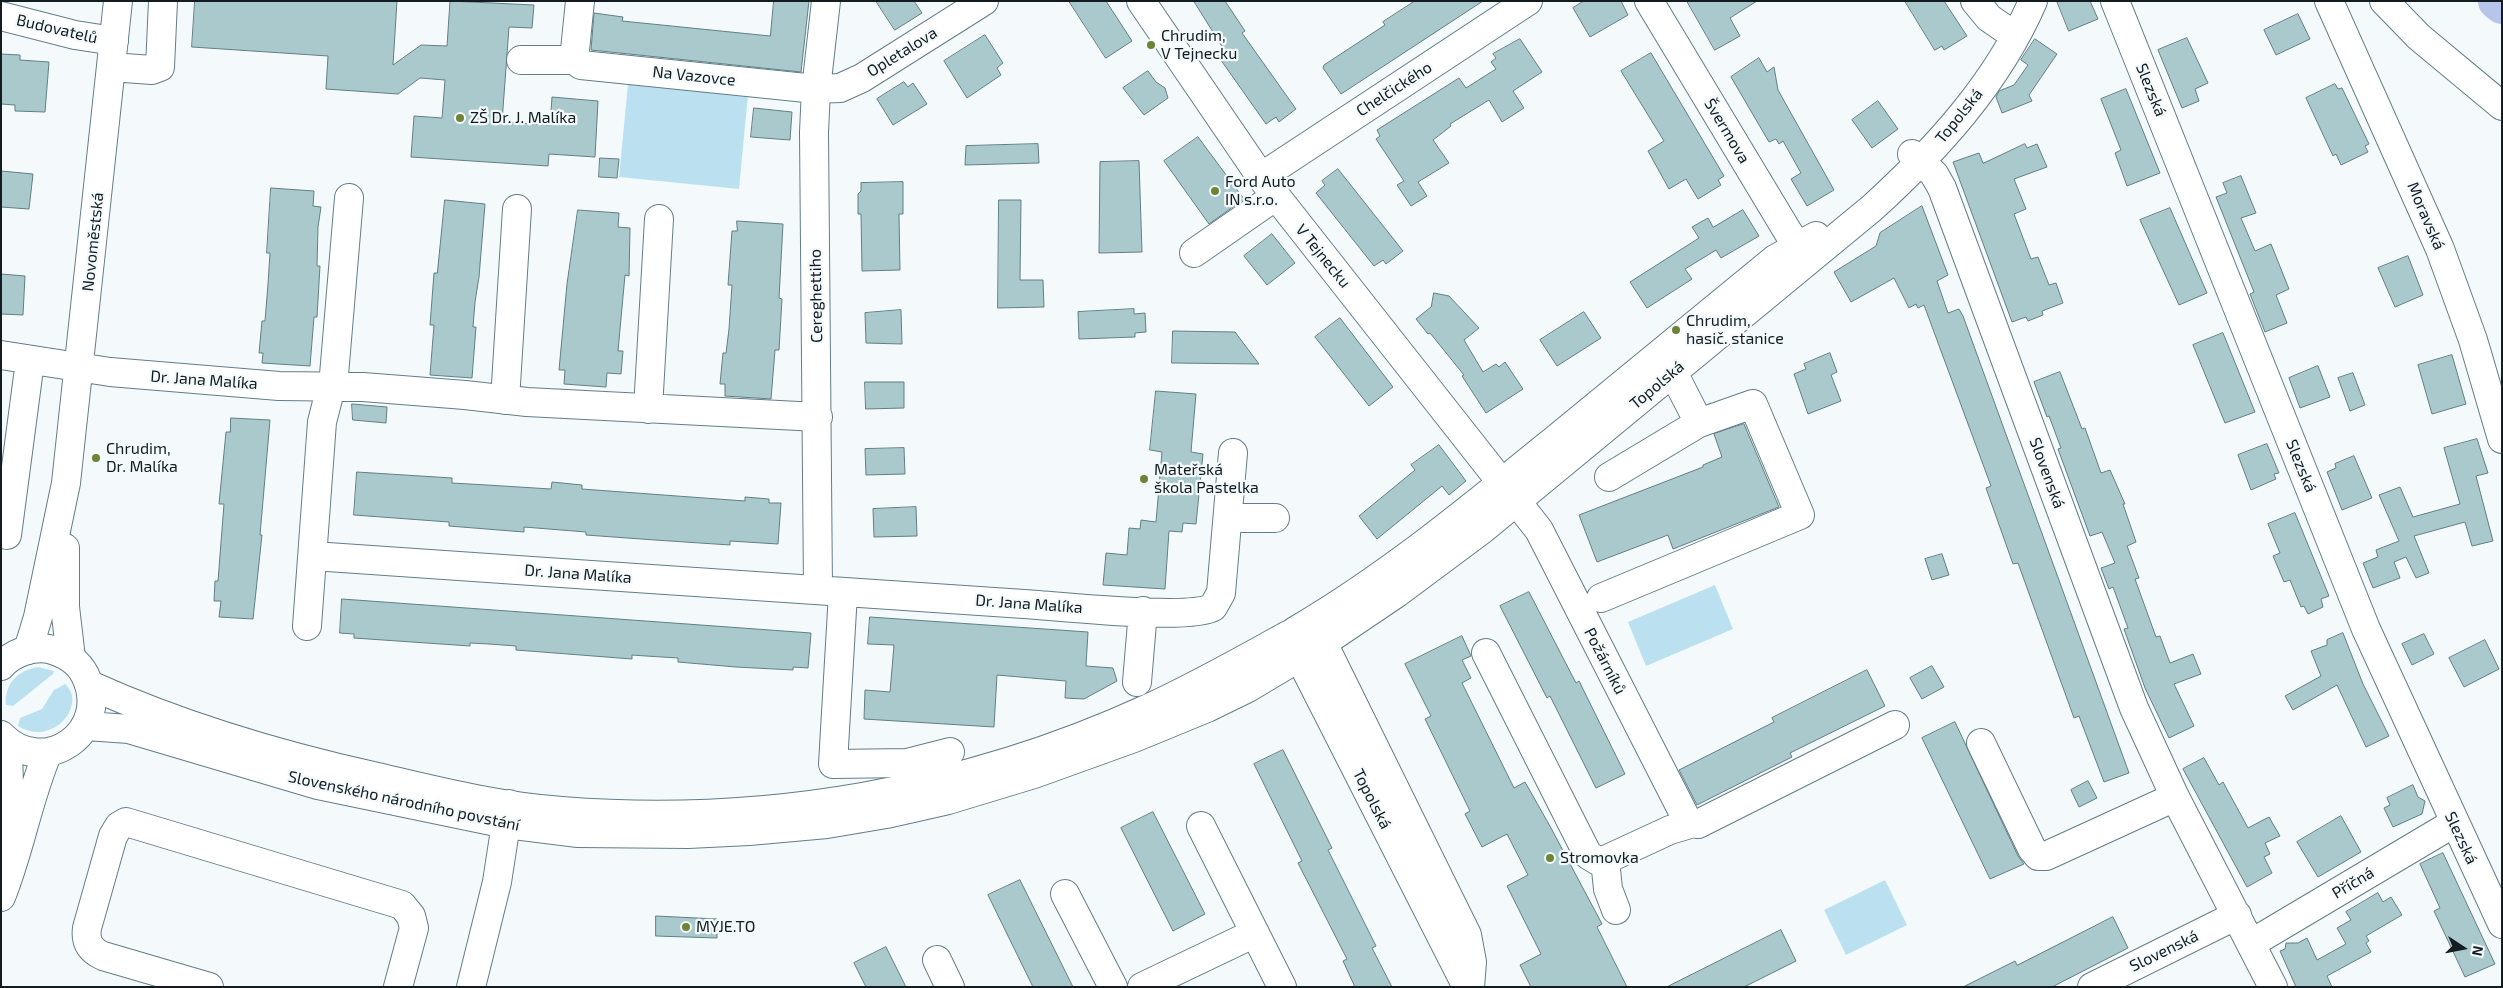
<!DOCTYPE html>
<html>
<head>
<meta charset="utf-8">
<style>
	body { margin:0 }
	#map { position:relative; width:2503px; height:988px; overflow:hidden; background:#f4fafc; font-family:"Exo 2",sans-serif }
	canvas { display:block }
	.frame { position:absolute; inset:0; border:2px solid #121c21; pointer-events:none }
	.north { position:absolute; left:2438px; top:923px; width:50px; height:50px; -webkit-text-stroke:4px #f4fafc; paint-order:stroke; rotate:101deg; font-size:14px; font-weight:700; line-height:20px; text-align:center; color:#121c21 }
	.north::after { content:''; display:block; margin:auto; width:18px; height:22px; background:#121c21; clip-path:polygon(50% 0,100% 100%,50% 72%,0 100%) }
</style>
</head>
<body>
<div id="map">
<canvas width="2503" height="988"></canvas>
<div class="frame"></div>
<div class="north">N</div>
</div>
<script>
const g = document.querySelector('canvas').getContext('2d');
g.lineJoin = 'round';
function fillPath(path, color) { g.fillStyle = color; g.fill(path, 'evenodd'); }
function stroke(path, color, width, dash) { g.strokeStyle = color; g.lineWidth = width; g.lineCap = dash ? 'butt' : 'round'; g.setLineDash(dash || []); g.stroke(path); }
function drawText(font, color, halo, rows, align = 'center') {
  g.font = font + ' "Exo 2",sans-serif'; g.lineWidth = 4.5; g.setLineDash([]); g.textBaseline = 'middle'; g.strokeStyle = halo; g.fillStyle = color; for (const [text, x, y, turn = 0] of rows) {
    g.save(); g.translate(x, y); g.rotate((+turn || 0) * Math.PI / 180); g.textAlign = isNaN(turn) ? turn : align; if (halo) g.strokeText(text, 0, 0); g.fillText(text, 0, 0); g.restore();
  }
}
const green = new Path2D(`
	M 628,84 L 748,95 L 739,189 L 619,177 Z
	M 1715,585 L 1733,629 L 1646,666 L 1628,622 Z
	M 38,667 L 54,671 L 53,674 L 13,706 L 6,705 C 4,684 18,670 38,667 Z
	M 65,684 C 88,704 53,748 18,726 L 20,718 L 42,709 L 54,690 Z
	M 1885,880 L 1907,925 L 1846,955 L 1824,910 Z`);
const river = new Path2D(`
	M 2497,1 L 2502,5`);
const building = new Path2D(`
	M 195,1 L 397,1 L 393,65 L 421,45 L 447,46 L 450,1 L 534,5 L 532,28 L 509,27 L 502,122 L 550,125 L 552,97 L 598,101 L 595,157 L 549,154 L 548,166 L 411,157 L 414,116 L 442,118 L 445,80 L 420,78 L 398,94 L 326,89 L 328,56 L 192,47 Z
	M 774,1 L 809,1 L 801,72 L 591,50 L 594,13 L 623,17 L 622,21 L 770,36 Z
	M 876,1 L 914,1 L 922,13 L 895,30 Z
	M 1069,1 L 1106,1 L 1132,41 L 1106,58 Z
	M 1194,1 L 1225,1 L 1245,31 L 1242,33 L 1296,109 L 1279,122 L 1276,117 L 1266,124 L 1218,56 L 1225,52 Z
	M 1415,1 L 1483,1 L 1341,94 L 1323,68 L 1324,65 L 1385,25 L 1383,22 Z
	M 1584,1 L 1621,1 L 1628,15 L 1590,37 L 1573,8 Z
	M 1687,1 L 1757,1 L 1730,18 L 1740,36 L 1715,50 Z
	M 1905,1 L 1944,1 L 1967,36 L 1944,50 L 1942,46 L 1935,50 Z
	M 2057,1 L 2090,1 L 2098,19 L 2069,31 Z
	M 2298,14 L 2310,39 L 2276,55 L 2264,30 Z
	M 985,35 L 1003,63 L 997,68 L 1001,75 L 967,98 L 944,61 Z
	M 2187,38 L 2208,83 L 2195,89 L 2199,101 L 2182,108 L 2158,50 Z
	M 1520,39 L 1542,72 L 1513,91 L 1524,108 L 1502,122 L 1489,100 L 1450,124 L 1451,126 L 1433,140 L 1449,163 L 1418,182 L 1427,196 L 1411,206 L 1397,185 L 1404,181 L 1376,139 L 1380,136 L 1377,130 L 1459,78 L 1466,88 L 1496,69 L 1491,62 L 1496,58 L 1493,54 Z
	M 2035,39 L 2057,54 L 2029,95 L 2032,101 L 2002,113 L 1996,97 L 1999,91 L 2014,85 L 2028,65 L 2021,60 Z
	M 1651,53 L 1724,176 L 1718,180 L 1721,185 L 1698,199 L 1686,179 L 1669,189 L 1648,151 L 1664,141 L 1621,71 Z
	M 1,54 L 20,55 L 20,60 L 49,62 L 45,112 L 15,111 L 15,105 L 1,104 Z
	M 1759,58 L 1767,72 L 1774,67 L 1778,90 L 1834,190 L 1807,206 L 1791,179 L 1801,173 L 1783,141 L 1779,144 L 1776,139 L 1769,142 L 1731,77 Z
	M 1148,71 L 1156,82 L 1165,88 L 1168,98 L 1144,115 L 1123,88 Z
	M 904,82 L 908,87 L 913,83 L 927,104 L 893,125 L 877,99 Z
	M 2335,84 L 2338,89 L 2342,88 L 2369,144 L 2365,146 L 2368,152 L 2341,165 L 2336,154 L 2333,156 L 2306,98 Z
	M 2126,89 L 2160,173 L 2127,186 L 2115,153 L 2121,150 L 2101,99 Z
	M 1878,101 L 1898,129 L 1872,148 L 1852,120 Z
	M 754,108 L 792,112 L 790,140 L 751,137 Z
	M 1198,137 L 1244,199 L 1209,224 L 1164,161 Z
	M 1038,144 L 1039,163 L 965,165 L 966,146 Z
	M 2025,144 L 2027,148 L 2037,144 L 2047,167 L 2014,179 L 2026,209 L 2014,214 L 2031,259 L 2038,257 L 2049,285 L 2056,283 L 2063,303 L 2042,311 L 2043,315 L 2028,321 L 2026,317 L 2012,322 L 1953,162 L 1979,153 L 1983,163 Z
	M 600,158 L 619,159 L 617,178 L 599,177 Z
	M 1139,161 L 1142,252 L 1099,253 L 1100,162 Z
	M 1338,169 L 1403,251 L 1386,264 L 1383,260 L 1374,266 L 1316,193 L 1325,185 L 1322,181 Z
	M 1,171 L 33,174 L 29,209 L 1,207 Z
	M 2241,176 L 2256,213 L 2241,218 L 2255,251 L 2271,244 L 2289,289 L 2276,295 L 2287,323 L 2265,332 L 2250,294 L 2254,292 L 2216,197 L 2227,193 L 2223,183 Z
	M 903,182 L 903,214 L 899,214 L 900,270 L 862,271 L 861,214 L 858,214 L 858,194 L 861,191 L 861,183 Z
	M 271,188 L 314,191 L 313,206 L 321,207 L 318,227 L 317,266 L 320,266 L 317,317 L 314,317 L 310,366 L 262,363 L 263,353 L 259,353 L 262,321 L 265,321 L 268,284 L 270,253 L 267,253 Z
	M 445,200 L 485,204 L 479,277 L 475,302 L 473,327 L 476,327 L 472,378 L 430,375 L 434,325 L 430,325 L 434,273 L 437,273 Z
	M 999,200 L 1021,200 L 1020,280 L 1043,280 L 1044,307 L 998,308 Z
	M 1922,206 L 1948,275 L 1937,281 L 1948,313 L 1959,309 L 1963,316 L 2129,773 L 2104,782 L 2079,716 L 2074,718 L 2018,563 L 2013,564 L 1986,488 L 1991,486 L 1924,305 L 1918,308 L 1916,304 L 1909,308 L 1894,278 L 1851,302 L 1834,272 L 1876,246 L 1880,233 Z
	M 2170,208 L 2207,293 L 2179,305 L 2140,220 Z
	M 578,210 L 619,213 L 618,227 L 630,228 L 629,276 L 625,275 L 618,351 L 623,351 L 621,374 L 607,373 L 606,387 L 564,384 L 565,370 L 559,370 L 567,284 Z
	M 1743,210 L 1759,236 L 1721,258 L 1716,250 L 1685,269 L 1692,279 L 1647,308 L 1630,282 L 1699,238 L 1692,227 L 1708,218 L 1713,227 Z
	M 737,221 L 783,224 L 779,298 L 782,299 L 779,350 L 775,350 L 771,399 L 725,396 L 725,384 L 720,384 L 723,353 L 726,353 L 729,329 L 732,285 L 728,285 L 732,231 L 737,231 Z
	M 1272,234 L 1295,263 L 1267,285 L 1244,256 Z
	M 2408,256 L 2423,295 L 2395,307 L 2378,268 Z
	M 1,274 L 25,276 L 23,315 L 1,314 Z
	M 1434,293 L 1449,296 L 1479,328 L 1464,340 L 1483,372 L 1496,364 L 1499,367 L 1505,362 L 1523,389 L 1486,413 L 1462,376 L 1464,375 L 1430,333 L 1428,334 L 1416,319 L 1431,307 Z
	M 1134,309 L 1134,314 L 1145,313 L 1146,332 L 1135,333 L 1135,337 L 1079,339 L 1078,312 Z
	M 901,310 L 902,344 L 866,343 L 865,313 Z
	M 1584,312 L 1601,338 L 1557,366 L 1540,340 Z
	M 1340,318 L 1393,387 L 1369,406 L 1315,337 Z
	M 1173,331 L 1235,332 L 1259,364 L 1172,363 Z
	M 2223,333 L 2255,412 L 2225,423 L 2193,345 Z
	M 1830,353 L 1837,372 L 1831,375 L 1841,401 L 1808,414 L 1794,374 L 1806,369 L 1804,364 Z
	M 2452,355 L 2466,404 L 2432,414 L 2418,365 Z
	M 2318,366 L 2330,397 L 2300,408 L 2289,378 Z
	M 2060,372 L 2082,429 L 2085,428 L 2101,473 L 2110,470 L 2125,504 L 2123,504 L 2136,542 L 2127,546 L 2139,578 L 2135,579 L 2156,637 L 2160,636 L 2170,663 L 2193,654 L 2201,674 L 2174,684 L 2194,726 L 2169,738 L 2145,688 L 2124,629 L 2128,628 L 2113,587 L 2109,589 L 2101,568 L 2115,563 L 2102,532 L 2090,536 L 2058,449 L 2061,448 L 2049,416 L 2047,417 L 2034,382 Z
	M 2353,373 L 2365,405 L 2350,411 L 2338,378 Z
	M 865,382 L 904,382 L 904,408 L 866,409 Z
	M 1156,391 L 1196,394 L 1191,452 L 1203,454 L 1196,524 L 1183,523 L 1182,532 L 1169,531 L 1165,589 L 1103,585 L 1106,553 L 1127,555 L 1129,528 L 1140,529 L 1141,520 L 1156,522 L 1162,452 L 1150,450 Z
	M 352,404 L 387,407 L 386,423 L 353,420 Z
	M 231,418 L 270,420 L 260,535 L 262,535 L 253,619 L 219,617 L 221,601 L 214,601 L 215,581 L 218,581 L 224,504 L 219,504 L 226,432 L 230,432 Z
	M 1744,424 L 1779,507 L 1673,549 L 1668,535 L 1597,562 L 1579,515 L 1703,467 L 1703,465 L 1722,457 L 1714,434 Z
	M 2477,439 L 2488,473 L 2476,476 L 2493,541 L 2472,546 L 2465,522 L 2414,536 L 2429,573 L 2416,578 L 2406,557 L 2394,562 L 2400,578 L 2373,588 L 2363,563 L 2378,557 L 2376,550 L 2399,541 L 2379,495 L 2400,487 L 2413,517 L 2460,504 L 2444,448 Z
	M 2267,444 L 2279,473 L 2274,474 L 2276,479 L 2251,490 L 2238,455 Z
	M 1439,445 L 1466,481 L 1449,495 L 1442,486 L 1377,539 L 1359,516 L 1415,470 L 1411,465 Z
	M 904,448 L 905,474 L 866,475 L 865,449 Z
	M 2354,456 L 2372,498 L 2342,510 L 2327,472 L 2336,468 L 2335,464 Z
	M 357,472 L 452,478 L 452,483 L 487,485 L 551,489 L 552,482 L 582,485 L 582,489 L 677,496 L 745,501 L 745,497 L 769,499 L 769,503 L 781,503 L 778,544 L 730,541 L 730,545 L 655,540 L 586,535 L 586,532 L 524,527 L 524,532 L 449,526 L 449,522 L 354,515 Z
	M 916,507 L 917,536 L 874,537 L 873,509 Z
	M 2295,513 L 2329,596 L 2321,599 L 2323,607 L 2308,614 L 2304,606 L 2301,607 L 2290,580 L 2284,582 L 2273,556 L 2280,553 L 2268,524 Z
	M 1942,554 L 1949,575 L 1932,580 L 1925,559 Z
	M 1529,592 L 1576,683 L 1579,681 L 1625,774 L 1596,788 L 1550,696 L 1547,698 L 1500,606 Z
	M 342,599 L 811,633 L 808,668 L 793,667 L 793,670 L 736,667 L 678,662 L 678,658 L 646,656 L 632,655 L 632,659 L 516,650 L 516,646 L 489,644 L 470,643 L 470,646 L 354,638 L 354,634 L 340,633 Z
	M 870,617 L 1088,632 L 1086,666 L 1113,668 L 1117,681 L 1084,699 L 1065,698 L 1066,681 L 997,675 L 994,727 L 864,719 L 865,690 L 890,692 L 894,645 L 868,644 Z
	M 2343,633 L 2363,684 L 2389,736 L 2366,747 L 2337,685 L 2293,710 L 2285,696 L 2321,676 L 2311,651 L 2327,645 L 2327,640 Z
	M 2424,634 L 2434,654 L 2412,665 L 2402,644 Z
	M 1462,636 L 1471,656 L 1462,660 L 1471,678 L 1462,683 L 1514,788 L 1525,782 L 1551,828 L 1602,924 L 1597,927 L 1627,987 L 1531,987 L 1520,965 L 1541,954 L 1507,886 L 1528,875 L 1507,834 L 1482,847 L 1465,814 L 1470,811 L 1425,719 L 1431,716 L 1405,664 Z
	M 2485,640 L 2499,669 L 2464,687 L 2449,658 Z
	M 1932,666 L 1944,687 L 1922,699 L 1910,678 Z
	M 1867,670 L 1885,706 L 1790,753 L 1792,757 L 1697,805 L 1679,770 L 1774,722 L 1772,718 Z
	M 1955,722 L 2018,856 L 2024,864 L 1990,879 L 1922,738 Z
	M 1283,750 L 1332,848 L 1328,850 L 1376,946 L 1372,948 L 1392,987 L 1355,987 L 1343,961 L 1347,959 L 1298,863 L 1302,861 L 1254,764 Z
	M 2204,758 L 2219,785 L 2223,782 L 2248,828 L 2269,817 L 2280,836 L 2265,843 L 2270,854 L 2264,857 L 2272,873 L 2247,887 L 2183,769 Z
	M 2088,781 L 2097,798 L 2079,807 L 2071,790 Z
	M 2413,785 L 2418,797 L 2425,801 L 2422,814 L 2393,827 L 2384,808 L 2390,805 L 2387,798 Z
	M 1153,812 L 1205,914 L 1173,931 L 1121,828 Z
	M 2341,816 L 2361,852 L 2318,877 L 2297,842 Z
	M 2443,853 L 2495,964 L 2465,977 L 2434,911 L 2440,908 L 2420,864 Z
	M 1020,880 L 1073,987 L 1033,987 L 988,895 Z
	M 2378,893 L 2383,902 L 2391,897 L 2402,915 L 2366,936 L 2369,941 L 2366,943 L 2371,952 L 2327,976 L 2332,987 L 2296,987 L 2280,951 L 2285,949 L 2286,943 L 2298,943 L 2307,938 L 2317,960 L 2346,944 L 2337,928 L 2351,920 L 2346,912 Z
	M 656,916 L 717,919 L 717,938 L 656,936 Z
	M 2113,917 L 2128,948 L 2052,987 L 1963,987 L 2015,961 L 2017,965 Z
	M 1781,930 L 1796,961 L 1744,987 L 1667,987 Z
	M 886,947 L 906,987 L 866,987 L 854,963 Z`);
const minor = new Path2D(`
	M 1141,1 L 1261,177 L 1539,530 L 1688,822 L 1698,824 L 1895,725
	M 1649,1 L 1788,232 L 1807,261
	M 1975,1 L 1989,18 L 2005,29
	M 2115,1 L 2366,629 L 2502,924
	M 2329,1 L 2440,249 L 2473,340 L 2502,439
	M 2384,1 L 2419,37 L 2502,106
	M 1,16 L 75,35 L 114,41
	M 521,60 L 574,60
	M 574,60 L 581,65 L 816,89 L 840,88 L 862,78 L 984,1
	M 574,60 L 580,1
	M 111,67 L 152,70 L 160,67 L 163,1
	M 1912,154 L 1934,174 L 1942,188 L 2134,708 L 2175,797 L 2273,987
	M 1261,177 L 1528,1
	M 1194,253 L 1276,196
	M 1,355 L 110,372 L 279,386 L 363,387 L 465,395 L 527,402 L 818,417
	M 1659,360 L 1678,382 L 1699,423
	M 505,400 L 517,209
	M 648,409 L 659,219
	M 1228,518 L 1275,518
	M 7,535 L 30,361
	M 65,548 L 65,607 L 71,658
	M 313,556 C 550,572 787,589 1024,604 C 1058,606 1190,621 1213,607 L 1221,593 L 1233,453
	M 818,590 L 814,132 L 816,89 L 826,1
	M 843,593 L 833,764 L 907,763 L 950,752
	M 1601,598 L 1800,515 L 1753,404 L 1699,423 L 1609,477
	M 1311,622 L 1323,643 L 1397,593 L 1483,529 L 1872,208 C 1937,149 1998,82 2033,1
	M 307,626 L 322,422 L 334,375 L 349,198
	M 1295,631 C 1387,577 1470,509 1552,442 C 1626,381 1701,320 1775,259 L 1816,236
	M 28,650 L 38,617 L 66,483 L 118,1
	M 1486,653 L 1588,855 L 1598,861 L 1605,860 L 1670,830 L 1690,824
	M 1137,682 L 1143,611
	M 1981,743 L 2032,849 L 2038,856 L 2046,856 L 2175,797
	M 1201,826 L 1282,987
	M 1605,860 L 1608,889 L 1616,910
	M 1065,894 L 1113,987
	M 2252,943 L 2454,823
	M 937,960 L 950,987
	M 209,987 L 103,956 C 90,950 85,942 87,928 L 113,836 L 119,826 L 126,822 L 402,905 L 411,916 L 414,928 L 398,987
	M 471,987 L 497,882 L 509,804
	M 1142,987 L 1255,933
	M 2092,987 L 2237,915`);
const major = new Path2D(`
	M 1,666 C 12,653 32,646 49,649 C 64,653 78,661 85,675 C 113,731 44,780 1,735
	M 90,685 C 183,727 278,755 377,777 C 437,791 500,807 562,811 C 763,827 966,792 1149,708 C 1197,686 1243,660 1288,635 L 1467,987
	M 86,726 L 129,729 L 318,785 L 506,824 L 578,833 L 688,834 L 749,831 L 827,824 L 886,814 L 948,800 L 1034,774 L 1134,738 L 1207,708 L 1248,688 L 1323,643 L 1467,935 L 1472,962 L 1470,987
	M 1,857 L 9,789 L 8,742
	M 1,897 C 20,850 28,799 48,752`);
const markers = [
	[1151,45,5,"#6d8335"],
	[460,118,5,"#6d8335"],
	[1215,191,5,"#6d8335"],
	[1676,330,5,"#6d8335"],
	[96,458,5,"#6d8335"],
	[1144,479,5,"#6d8335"],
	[1550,858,5,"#6d8335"],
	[686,927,5,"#6d8335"]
];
const streetNames = [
	["Budovatelů",57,29,13],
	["Opletalova",902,52,-32],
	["Na Vazovce",694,76,6],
	["Chelčického",1394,89,-33],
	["Slezská",2151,90,68],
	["Topolská",1959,116,-51],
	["Švermova",1727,131,59],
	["Moravská",2426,216,67],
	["Novoměstská",93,242,-84],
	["V Tejnecku",1323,256,51],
	["Cereghettiho",816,296,-91],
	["Dr. Jana Malíka",204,380,4],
	["Topolská",1657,385,-40],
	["Slezská",2301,466,68],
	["Slovenská",2047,473,70],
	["Dr. Jana Malíka",578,574,4],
	["Dr. Jana Malíka",1029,604,4],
	["Požárníků",1605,661,63],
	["Topolská",1372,799,63],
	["Slovenského národního povstání",404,801,12],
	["Slezská",2461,838,65],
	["Příčná",2353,883,-31],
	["Slovenská",2164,951,-26]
];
const poiNames = [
	["Chrudim,",1161,36],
	["V Tejnecku",1161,54],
	["ZŠ Dr. J. Malíka",470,118],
	["Ford Auto",1225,182],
	["IN s.r.o.",1225,200],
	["Chrudim,",1686,321],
	["hasič. stanice",1686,339],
	["Chrudim,",106,449],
	["Dr. Malíka",106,467],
	["Mateřská",1154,470],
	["škola Pastelka",1154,488],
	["Stromovka",1560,858],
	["MYJE.TO",696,927]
];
fillPath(green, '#bbe1f1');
stroke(river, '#b6c5e9', 38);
fillPath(building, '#a9c9cd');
stroke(building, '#617f83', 1);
stroke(minor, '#637d88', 30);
stroke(major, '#637d88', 30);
stroke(minor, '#fff', 28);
stroke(major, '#fff', 28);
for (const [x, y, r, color] of markers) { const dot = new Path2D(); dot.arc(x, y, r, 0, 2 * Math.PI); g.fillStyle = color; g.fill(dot); stroke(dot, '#f4fafc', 2); }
drawText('16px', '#121c21', '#f4fafc', streetNames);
drawText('16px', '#121c21', '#f4fafc', poiNames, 'left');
</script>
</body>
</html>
